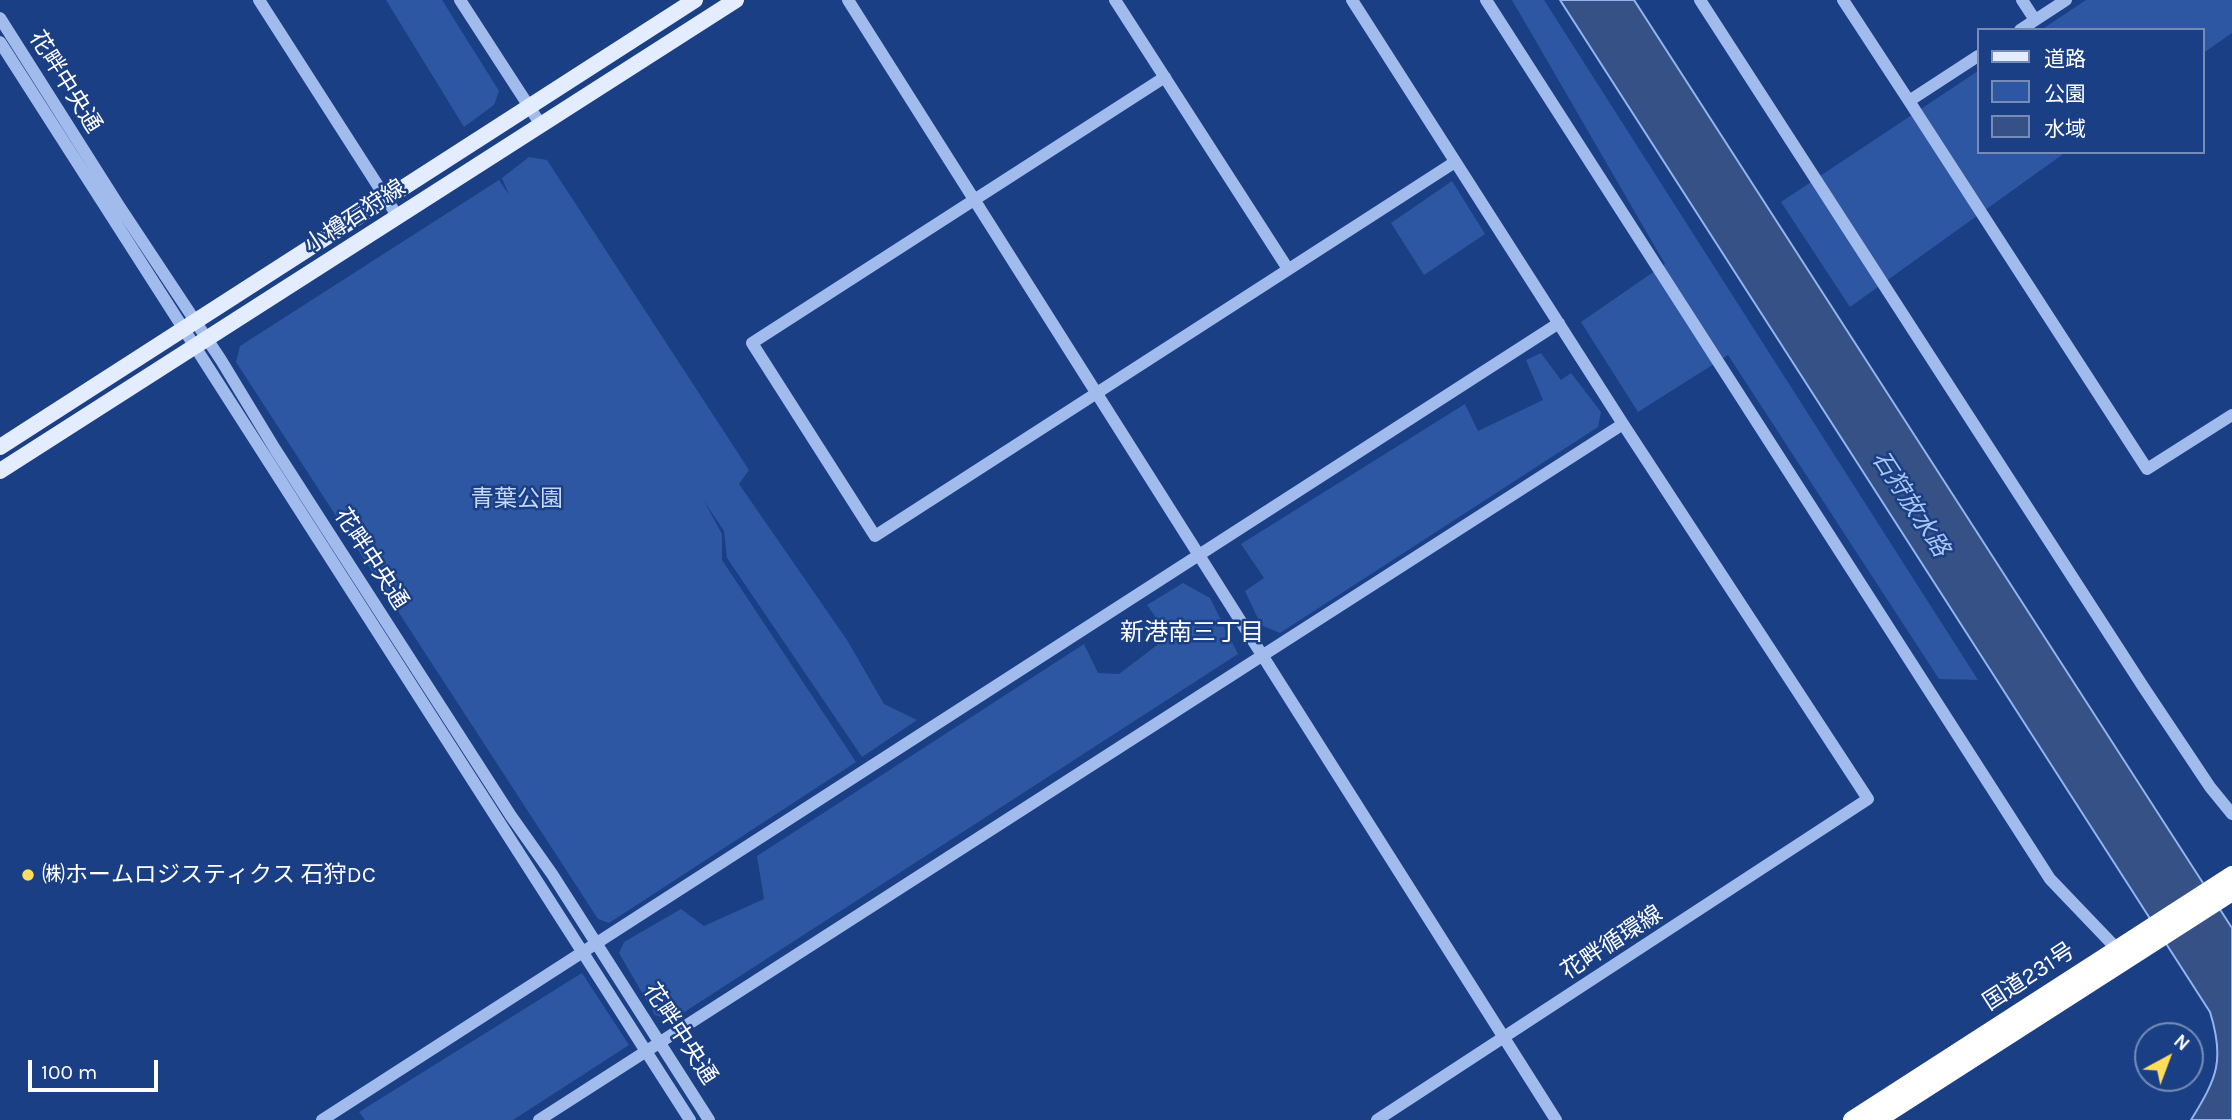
<!DOCTYPE html>
<html>
<head>
<meta charset="utf-8">
<style>
	body { margin:0 }
	#map { position:relative; width:2232px; height:1120px; overflow:hidden; background:#1a3f85; font-family:Karla,"Noto Sans JP",sans-serif }
	canvas { display:block }
	.legend { position:absolute; left:1977px; top:28px; width:228px; height:126px; box-sizing:border-box; background:#1a3f85; border:2px solid #768cb6; margin:0; padding:9px 12px; list-style:none; font-size:21px; color:#fff }
	.legend li { display:flex; align-items:center; gap:14px; height:35px }
	.legend b { width:35px; border:2px solid #768cb6 }
	.north { position:absolute; left:2134px; top:1022px; width:70px; height:70px; box-sizing:border-box; background:#1a3f85; border:2px solid #768cb6; border-radius:50%; rotate:41deg; font-size:19px; font-weight:700; line-height:28px; text-align:center; color:#fff }
	.north::after { content:''; display:block; margin:auto; width:24px; height:32px; background:#fede5b; clip-path:polygon(50% 0,100% 100%,50% 72%,0 100%) }
	.scale { position:absolute; left:28px; top:1060px; width:130px; height:32px; box-sizing:border-box; border:4px solid #fff; border-top:0; padding-left:9px; font-size:21px; line-height:24px; white-space:nowrap; color:#fff; -webkit-text-stroke:5px #1a3f85; paint-order:stroke }
</style>
</head>
<body>
<div id="map">
<canvas width="2232" height="1120"></canvas>
<ul class="legend">
<li><b style="height:9px;background:#e4ecff"></b>道路</li>
<li><b style="height:19px;background:#2d57a3"></b>公園</li>
<li><b style="height:19px;background:#365186"></b>水域</li>
</ul>
<div class="north">N</div>
<div class="scale">100 m</div>
</div>
<script>
const g = document.querySelector('canvas').getContext('2d');
g.lineJoin = 'round';
function fillPath(path, color) { g.fillStyle = color; g.fill(path, 'evenodd'); }
function stroke(path, color, width, dash) { g.strokeStyle = color; g.lineWidth = width; g.lineCap = dash ? 'butt' : 'round'; g.setLineDash(dash || []); g.stroke(path); }
function drawText(font, color, halo, rows, align = 'center') {
  g.font = font + ' Karla,"Noto Sans JP",sans-serif'; g.lineWidth = 5; g.setLineDash([]); g.textBaseline = 'middle'; g.strokeStyle = halo; g.fillStyle = color; for (const [text, x, y, turn = 0] of rows) {
    g.save(); g.translate(x, y); g.rotate((+turn || 0) * Math.PI / 180); g.textAlign = isNaN(turn) ? turn : align; if (halo) g.strokeText(text, 0, 0); g.fillText(text, 0, 0); g.restore();
  }
}
const green = new Path2D(`
	M 386,0 L 442,0 L 499,91 L 494,105 L 464,127 Z
	M 1512,0 L 1544,0 L 1978,680 L 1939,679 L 1728,355 L 1638,412 L 1581,322 L 1665,264 Z
	M 2086,0 L 2232,0 L 2232,33 L 2202,54 L 2202,30 L 2041,30 Z
	M 1978,71 L 1978,152 L 2066,152 L 1850,307 L 1781,202 Z
	M 529,157 L 547,160 L 749,470 L 739,484 L 847,640 L 884,704 L 917,720 L 862,757 L 727,558 L 724,531 L 704,501 L 722,534 L 722,560 L 856,762 L 609,923 L 598,919 L 236,362 L 240,346 L 499,180 L 509,195 L 502,178 Z
	M 1452,181 L 1485,234 L 1424,275 L 1391,223 Z
	M 1541,353 L 1561,380 L 1571,373 L 1601,412 L 1598,427 L 1280,633 L 1261,625 L 1245,591 L 1264,578 L 1241,544 L 1465,404 L 1478,431 L 1543,400 L 1526,360 Z
	M 1183,583 L 1210,598 L 1238,654 L 672,1020 L 655,1015 L 619,953 L 624,942 L 681,909 L 704,926 L 764,899 L 757,856 L 1084,644 L 1098,673 L 1119,674 L 1169,636 L 1147,605 Z
	M 582,973 L 629,1045 L 513,1120 L 365,1120 L 359,1112 Z`);
const water = new Path2D(`
	M 1560,0 L 1634,0 L 2232,928 L 2232,1120 L 2191,1120 C 2217,1078 2225,1060 2210,1012 Z`);
const minor = new Path2D(`
	M 259,0 L 398,217
	M 460,0 L 541,125
	M 848,0 L 1556,1120
	M 1115,0 L 1288,269
	M 1352,0 L 1623,424 L 1868,799 L 1377,1120
	M 1486,0 L 2050,879 L 2117,949
	M 1700,0 L 2144,688 L 2210,787 L 2232,814
	M 1843,0 L 1909,101 L 1978,56
	M 2022,0 L 2035,20
	M 0,18 L 119,206 L 221,360 L 275,449 L 511,816 L 552,874 L 709,1120
	M 2020,30 L 2066,0
	M 0,42 L 690,1120
	M 1165,77 L 752,343 L 875,536 L 1455,162
	M 1909,101 L 2147,469 L 2232,415
	M 322,1120 L 1559,323
	M 539,1120 L 1623,424`);
const major = new Path2D(`
	M 0,447 L 695,0
	M 0,471 L 736,0`);
const highway = new Path2D(`
	M 1852,1120 L 2232,875
	M 1877,1120 L 2232,892`);
const markers = [
	[28,875,7,"#fede5b"]
];
const streetNames = [
	["花畔中央通",65,82,58],
	["小樽石狩線",355,217,-33],
	["花畔中央通",371,559,57],
	["花畔循環線",1612,943,-33],
	["国道231号",2029,977,-33],
	["花畔中央通",680,1034,57]
];
const parkNames = [
	["青葉公園",517,499]
];
const poiNames = [
	["㈱ホームロジスティクス 石狩DC",42,875]
];
const waterNames = [
	["石狩放水路",1910,504,57]
];
const neighbourhoodNames = [
	["新港南三丁目",1192,633]
];
fillPath(green, '#2d57a3');
fillPath(water, '#365186');
stroke(water, '#92b5ee', 2);
stroke(minor, '#a0bbec', 12);
stroke(major, '#e4ecff', 16);
stroke(highway, '#fff', 18);
for (const [x, y, r, color] of markers) { const dot = new Path2D(); dot.arc(x, y, r, 0, 2 * Math.PI); g.fillStyle = color; g.fill(dot); stroke(dot, '#1a3f85', 2.5); }
drawText('23px', '#fff', '#1a3f85', streetNames);
drawText('23px', '#c5d8f9', '#1a3f85', parkNames);
drawText('23px', '#fff', '#1a3f85', poiNames, 'left');
drawText('italic 24px', '#abc6f3', '#1a3f85', waterNames);
drawText('24px', '#fff', '#1a3f85', neighbourhoodNames);
</script>
</body>
</html>
